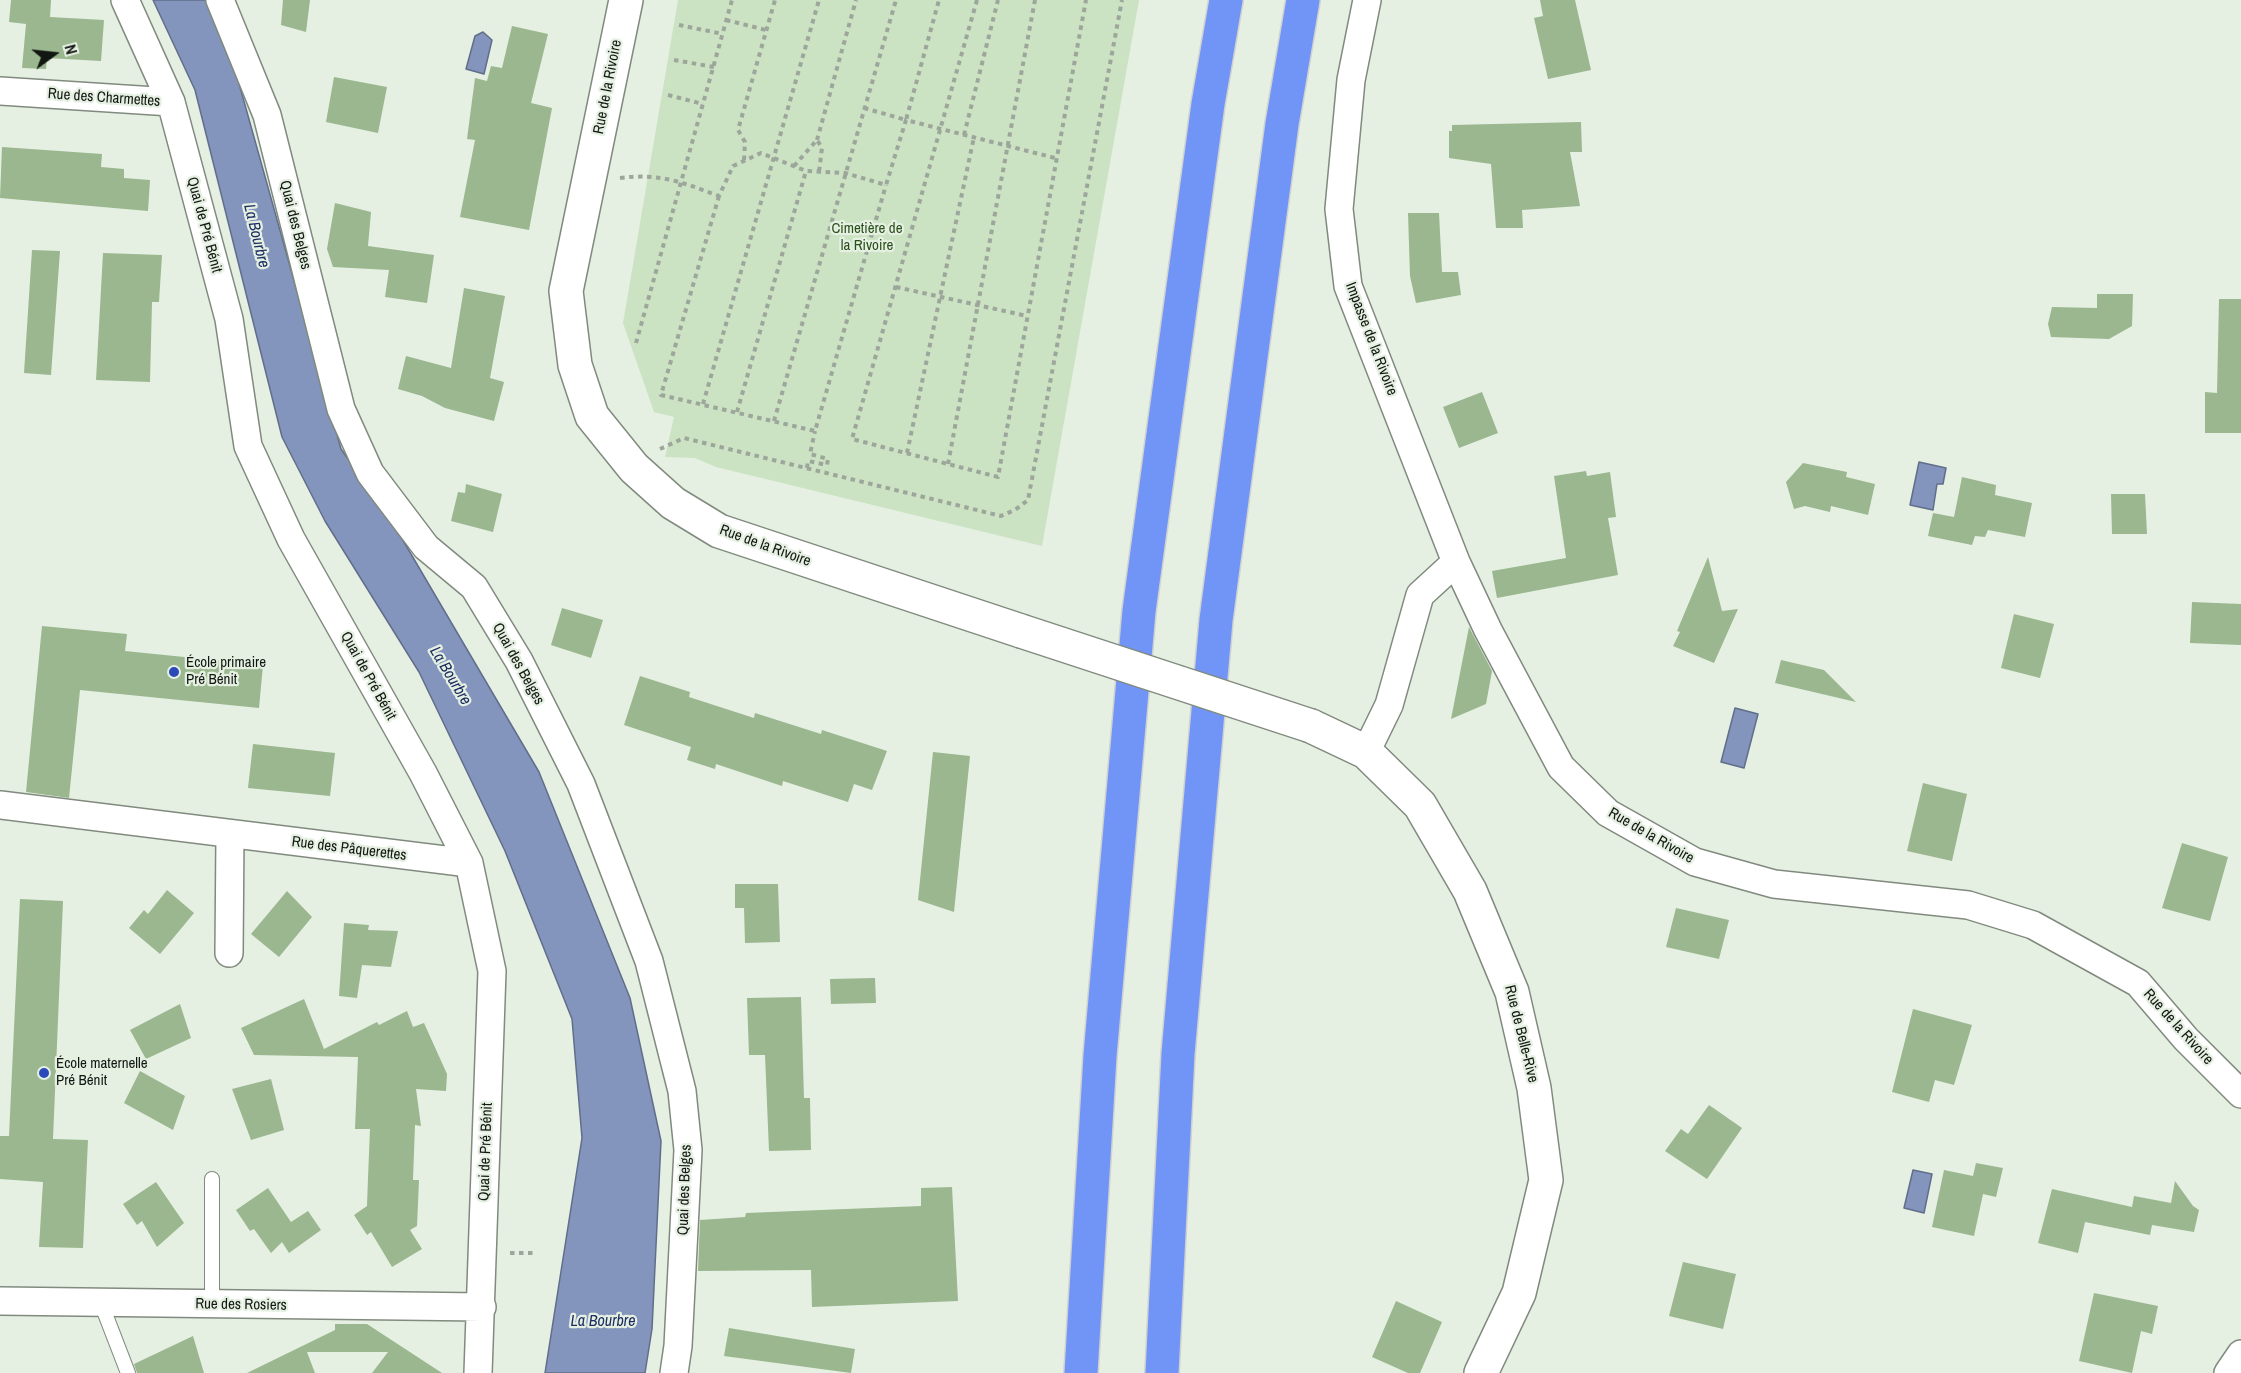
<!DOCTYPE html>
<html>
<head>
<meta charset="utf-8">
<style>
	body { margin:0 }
	#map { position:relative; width:2241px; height:1373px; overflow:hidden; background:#e5f0e2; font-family:"Archivo Narrow",sans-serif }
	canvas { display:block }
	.north { position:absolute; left:24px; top:24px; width:60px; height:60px; -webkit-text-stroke:4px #e5f0e2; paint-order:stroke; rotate:75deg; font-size:16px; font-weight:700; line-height:24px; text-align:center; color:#131712 }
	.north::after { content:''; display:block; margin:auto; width:21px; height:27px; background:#131712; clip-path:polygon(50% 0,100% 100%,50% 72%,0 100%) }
</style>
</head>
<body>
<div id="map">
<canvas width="2241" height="1373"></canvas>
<div class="north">N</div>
</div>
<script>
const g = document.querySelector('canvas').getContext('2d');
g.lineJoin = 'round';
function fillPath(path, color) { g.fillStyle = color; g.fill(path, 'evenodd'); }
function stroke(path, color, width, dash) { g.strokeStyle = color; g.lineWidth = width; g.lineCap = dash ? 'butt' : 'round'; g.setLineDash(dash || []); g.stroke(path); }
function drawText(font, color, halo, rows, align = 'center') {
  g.font = font + ' "Archivo Narrow",sans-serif'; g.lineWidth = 4.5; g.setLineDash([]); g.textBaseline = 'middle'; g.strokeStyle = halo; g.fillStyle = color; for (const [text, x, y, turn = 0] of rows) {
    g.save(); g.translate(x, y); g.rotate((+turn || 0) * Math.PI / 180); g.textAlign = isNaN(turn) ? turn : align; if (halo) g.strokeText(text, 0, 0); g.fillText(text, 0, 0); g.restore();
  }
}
const green = new Path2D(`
	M 678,0 L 1139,0 L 1042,546 L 716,467 L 695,458 L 665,457 L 674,417 L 654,412 L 623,323 Z`);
const water = new Path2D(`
	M 153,0 L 210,0 L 228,44 L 341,449 L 391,520 L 539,772 L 630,998 L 661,1141 L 652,1329 L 645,1373 L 545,1373 L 582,1138 L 572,1019 L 505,851 L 419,672 L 325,521 L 282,437 L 195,90 Z
	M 483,32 L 492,40 L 484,74 L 466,69 L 475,36 Z
	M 1919,462 L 1946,468 L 1943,484 L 1937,484 L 1933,510 L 1910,505 Z
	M 1735,708 L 1758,714 L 1744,768 L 1721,762 Z
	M 1913,1170 L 1932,1174 L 1924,1213 L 1904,1208 Z`);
const building = new Path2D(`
	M 11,0 L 51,0 L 50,17 L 104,20 L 101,61 L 47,58 L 46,69 L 22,68 L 26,24 L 9,22 Z
	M 283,0 L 310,0 L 306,32 L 281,25 Z
	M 1540,0 L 1575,0 L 1591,70 L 1548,79 L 1534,18 L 1543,16 Z
	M 512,26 L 548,34 L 531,103 L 552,108 L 529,230 L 460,217 L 475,140 L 467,139 L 475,78 L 487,81 L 491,66 L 502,68 Z
	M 334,77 L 387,87 L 378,133 L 326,122 Z
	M 1581,122 L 1582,152 L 1570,152 L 1580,206 L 1522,210 L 1523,228 L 1496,228 L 1491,164 L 1449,158 L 1449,131 L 1452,131 L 1452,125 Z
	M 2,147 L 102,154 L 101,167 L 124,169 L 124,178 L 150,180 L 148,211 L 0,198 Z
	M 335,203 L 371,212 L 368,246 L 434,255 L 427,303 L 385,297 L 389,270 L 333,267 L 327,249 Z
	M 1408,213 L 1439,213 L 1442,272 L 1458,272 L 1461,295 L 1416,303 L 1410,276 Z
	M 32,250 L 60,251 L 51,375 L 24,373 Z
	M 103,253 L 162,255 L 159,302 L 152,302 L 150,382 L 96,380 Z
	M 464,288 L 505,296 L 490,378 L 504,382 L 494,421 L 445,408 L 422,396 L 398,389 L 406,356 L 451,368 Z
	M 2097,294 L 2133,294 L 2132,326 L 2109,339 L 2051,337 L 2048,324 L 2052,307 L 2097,308 Z
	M 2219,299 L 2241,299 L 2241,433 L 2205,433 L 2205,392 L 2217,393 Z
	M 1482,392 L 1498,433 L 1459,448 L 1443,407 Z
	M 1803,463 L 1847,472 L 1846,477 L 1875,484 L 1868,515 L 1831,506 L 1830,512 L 1805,506 L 1794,509 L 1786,482 Z
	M 1586,471 L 1587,476 L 1610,472 L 1616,517 L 1608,518 L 1618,575 L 1497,598 L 1492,571 L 1566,558 L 1554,476 Z
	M 1962,477 L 1996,485 L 1995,495 L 2032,503 L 2025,537 L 1988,530 L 1985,537 L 1975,536 L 1972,545 L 1928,536 L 1933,513 L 1954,517 Z
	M 466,484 L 502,494 L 493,532 L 451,521 L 458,492 L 465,493 Z
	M 2111,494 L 2145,494 L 2147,534 L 2112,534 Z
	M 1708,557 L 1722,611 L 1738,609 L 1714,663 L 1673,646 L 1680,632 L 1677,631 Z
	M 2192,602 L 2241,604 L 2241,645 L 2190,643 Z
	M 562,608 L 603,620 L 591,658 L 551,645 Z
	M 2014,614 L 2054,624 L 2040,678 L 2001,668 Z
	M 42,626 L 127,634 L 125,651 L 263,665 L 259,708 L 80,690 L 69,798 L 26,792 Z
	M 1469,627 L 1492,671 L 1486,704 L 1451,719 Z
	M 1781,660 L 1824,670 L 1856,702 L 1775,683 Z
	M 640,676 L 690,692 L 689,697 L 754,718 L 755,713 L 821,734 L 822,730 L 887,751 L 872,790 L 854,784 L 848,802 L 783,781 L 782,786 L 716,764 L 715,769 L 687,760 L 691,747 L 624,725 Z
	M 253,744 L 335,753 L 330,796 L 248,788 Z
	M 933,752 L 970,756 L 954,912 L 918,900 Z
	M 1923,783 L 1967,794 L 1952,861 L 1907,851 Z
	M 2182,843 L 2228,857 L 2210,921 L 2162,908 Z
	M 735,884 L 778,884 L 780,942 L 745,943 L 744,908 L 735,908 Z
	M 167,890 L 194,913 L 160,954 L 129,928 L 144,910 L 148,914 Z
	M 287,891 L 312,917 L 279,957 L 251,934 Z
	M 20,899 L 63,901 L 53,1139 L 88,1140 L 83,1248 L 39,1247 L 43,1182 L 0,1179 L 0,1136 L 9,1136 Z
	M 1676,908 L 1729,920 L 1719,959 L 1666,947 Z
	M 344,923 L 369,925 L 368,930 L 398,931 L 391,967 L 362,965 L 357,998 L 339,996 Z
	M 875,978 L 876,1003 L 831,1004 L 830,979 Z
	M 801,997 L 804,1098 L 810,1098 L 811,1150 L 769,1151 L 765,1055 L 749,1055 L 747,998 Z
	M 304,999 L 324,1049 L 377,1022 L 379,1025 L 407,1011 L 413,1027 L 424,1023 L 447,1074 L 446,1091 L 416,1089 L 421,1126 L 415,1125 L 413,1180 L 419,1180 L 417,1226 L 410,1230 L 422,1249 L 392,1267 L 371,1232 L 367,1235 L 354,1215 L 367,1206 L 368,1178 L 370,1129 L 355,1129 L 358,1057 L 254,1055 L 241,1028 Z
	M 180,1004 L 191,1038 L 146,1059 L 130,1030 Z
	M 1913,1009 L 1972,1025 L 1954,1085 L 1935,1080 L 1929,1102 L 1892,1092 Z
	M 140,1071 L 185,1096 L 173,1130 L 124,1103 Z
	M 271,1079 L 284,1130 L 251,1140 L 232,1089 Z
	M 1709,1105 L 1742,1128 L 1707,1179 L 1665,1151 L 1681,1129 L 1688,1134 Z
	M 1976,1163 L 2003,1168 L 1996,1197 L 1983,1194 L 1974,1236 L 1932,1227 L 1944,1170 L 1973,1176 Z
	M 2175,1181 L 2193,1206 L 2199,1210 L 2194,1232 L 2152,1225 L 2150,1235 L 2085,1222 L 2078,1253 L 2038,1243 L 2052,1189 L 2132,1207 L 2134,1196 L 2171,1203 Z
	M 156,1182 L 184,1223 L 157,1247 L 142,1221 L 137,1225 L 123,1204 Z
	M 952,1187 L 958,1301 L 812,1307 L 811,1270 L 698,1271 L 700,1220 L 745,1217 L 746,1213 L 921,1206 L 921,1188 Z
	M 268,1188 L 291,1222 L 308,1211 L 321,1230 L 289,1253 L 282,1242 L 271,1253 L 254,1229 L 250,1231 L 236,1210 Z
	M 1683,1262 L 1736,1274 L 1723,1329 L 1669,1316 Z
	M 2094,1293 L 2158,1306 L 2152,1334 L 2141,1331 L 2132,1373 L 2079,1361 Z
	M 1396,1301 L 1442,1322 L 1420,1373 L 1408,1373 L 1372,1357 Z
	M 335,1324 L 367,1324 L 442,1373 L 372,1373 L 388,1352 L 307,1352 L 315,1373 L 247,1373 L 335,1330 Z
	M 729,1328 L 855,1349 L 851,1373 L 724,1356 Z
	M 193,1336 L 204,1373 L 137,1373 L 134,1364 Z`);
const path = new Path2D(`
	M 977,0 L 852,439 L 998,477 L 1086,0
	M 726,20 L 766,30
	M 679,25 L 723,34
	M 674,60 L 714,67
	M 668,95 L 703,104
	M 864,108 L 906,120 L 939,0
	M 964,135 L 998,0
	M 817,140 L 856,0
	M 744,160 L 745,142 L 738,130 L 775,0
	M 794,166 L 817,140 L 822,148 L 819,172
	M 620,178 C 661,173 681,182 719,196 L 733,166 L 761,153 L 806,171 L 845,173 L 886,185 L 906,120 L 1055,158
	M 719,196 L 661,395 L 815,431 L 886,185
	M 896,287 L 1027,316
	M 636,343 L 732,0
	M 703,404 L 819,0
	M 737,412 L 806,171
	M 774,421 L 896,0
	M 660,449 L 684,438 L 1001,516 L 1015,510 L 1028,500 L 1122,0
	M 907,453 L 974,137
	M 948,464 L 1035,0
	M 807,468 L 808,461 L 827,465 L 828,459 L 810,454 L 815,431
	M 510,1253 L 537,1253`);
const lane = new Path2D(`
	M 101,1303 L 128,1373
	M 212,1305 L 212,1179`);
const street = new Path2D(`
	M 125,0 L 171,102 L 229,319 L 248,446 L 291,539 L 423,773 L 469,863 L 492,971 L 478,1373
	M 220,0 L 267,115 L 341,409 L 370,473 L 426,547 L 474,587 L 519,661 L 581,784 L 649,961 L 682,1091 L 688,1150 L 678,1346 L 674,1373
	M 1367,0 L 1351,80 L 1339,209 L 1348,286 L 1456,562
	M 0,91 L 171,102
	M 1366,752 L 1389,705 L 1420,595 L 1456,562 L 1488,630 L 1561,767 L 1608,813 L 1695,862 L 1774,884 L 1968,905 L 2033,925 L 2138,983 L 2186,1039 L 2241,1094
	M 0,805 L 469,863
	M 229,953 L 230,835
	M 0,1301 L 482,1307
	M 2228,1373 L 2241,1354`);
const secondary = new Path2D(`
	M 626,0 L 566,291 L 575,365 L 592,416 L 634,468 L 673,503 L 719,531 L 1021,631
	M 1311,726 L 1366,752 L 1420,805 L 1470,891 L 1512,992 L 1534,1088 L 1546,1180 L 1519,1293 L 1481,1373`);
const highway = new Path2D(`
	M 1081,1373 L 1100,1056 L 1139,611 L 1208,104 L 1226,0
	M 1162,1373 L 1178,1054 L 1216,620 L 1282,124 L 1303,0`);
const secondaryBridge = new Path2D(`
	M 1021,631 L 1311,726`);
const markers = [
	[174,672,6,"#2b4aba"],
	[44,1073,6,"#2b4aba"]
];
const streetNames = [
	["Rue de la Rivoire",608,87,-79],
	["Rue des Charmettes",104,98,4],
	["Quai de Pré Bénit",204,225,75],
	["Quai des Belges",295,225,76],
	["Impasse de la Rivoire",1371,339,69],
	["Rue de la Rivoire",765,546,20],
	["Quai des Belges",518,664,61],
	["Quai de Pré Bénit",368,676,61],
	["Rue de la Rivoire",1651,836,30],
	["Rue des Pâquerettes",349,849,7],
	["Rue de la Rivoire",2178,1027,48],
	["Rue de Belle-Rive",1521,1034,76],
	["Quai de Pré Bénit",486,1152,-88],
	["Quai des Belges",685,1190,-88],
	["Rue des Rosiers",241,1305,1]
];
const parkNames = [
	["Cimetière de",867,229],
	["la Rivoire",867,246]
];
const poiNames = [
	["École primaire",186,663],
	["Pré Bénit",186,680],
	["École maternelle",56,1064],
	["Pré Bénit",56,1081]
];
const waterNames = [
	["La Bourbre",256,236,76],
	["La Bourbre",450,676,59],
	["La Bourbre",603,1322]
];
fillPath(green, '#cbe2c3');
fillPath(water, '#8394bd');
stroke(water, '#616e8a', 1.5);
fillPath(building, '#9ab78f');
stroke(lane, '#818a7e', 16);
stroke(street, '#818a7e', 30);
stroke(secondary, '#818a7e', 36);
stroke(highway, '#d0d1d0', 36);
stroke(path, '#9da69b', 4, [4.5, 4.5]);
stroke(lane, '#fff', 14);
stroke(street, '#fff', 27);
stroke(secondary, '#fff', 33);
stroke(highway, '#7095f7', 33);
stroke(secondaryBridge, '#818a7e', 36, []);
stroke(secondaryBridge, '#fff', 33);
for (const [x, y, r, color] of markers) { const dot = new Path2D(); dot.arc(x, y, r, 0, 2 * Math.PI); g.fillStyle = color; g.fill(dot); stroke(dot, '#e5f0e2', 2); }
drawText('15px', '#131712', '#e5f0e2', streetNames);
drawText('15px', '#295019', '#e5f0e2', parkNames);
drawText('15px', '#131712', '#e5f0e2', poiNames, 'left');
drawText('italic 16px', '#1c2d61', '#e5f0e2', waterNames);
</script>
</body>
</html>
